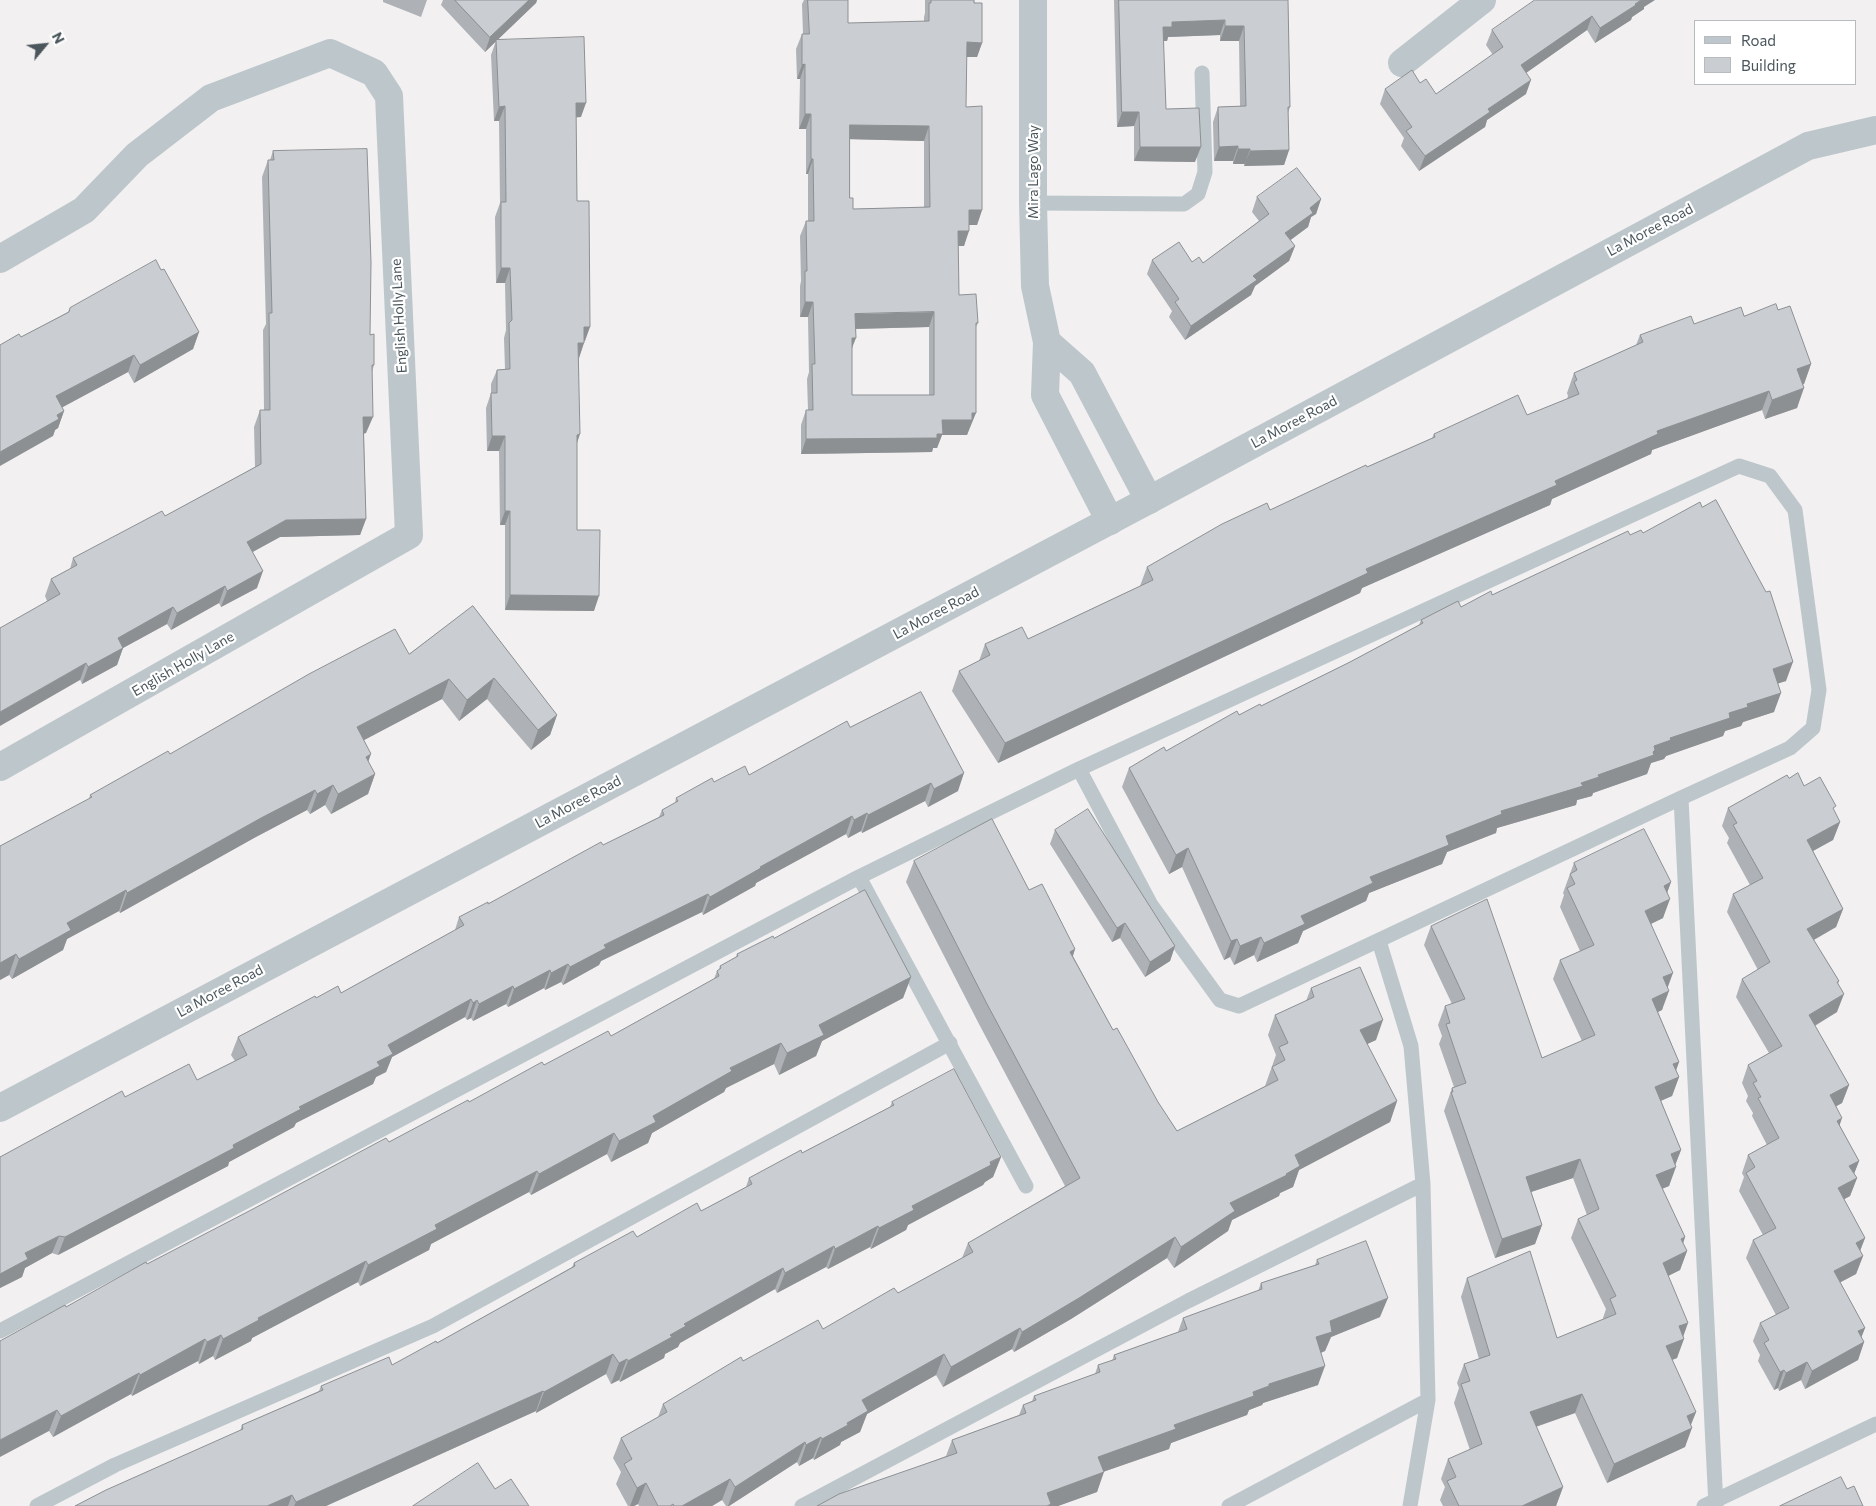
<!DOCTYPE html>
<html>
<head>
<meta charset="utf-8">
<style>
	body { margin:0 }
	#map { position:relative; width:1876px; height:1506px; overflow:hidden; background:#f2f0f1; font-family:Commissioner,sans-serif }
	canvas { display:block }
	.legend { position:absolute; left:1694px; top:20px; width:162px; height:65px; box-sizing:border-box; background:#fff; border:1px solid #b7bbbe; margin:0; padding:6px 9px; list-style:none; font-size:15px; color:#4a565c }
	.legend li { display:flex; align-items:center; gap:10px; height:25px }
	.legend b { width:25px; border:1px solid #b7bbbe }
	.north { position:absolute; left:20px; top:20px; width:50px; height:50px; -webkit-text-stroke:4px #fff; paint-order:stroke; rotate:62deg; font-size:14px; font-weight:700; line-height:20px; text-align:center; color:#4a565c }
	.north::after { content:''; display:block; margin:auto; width:18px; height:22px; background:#4a565c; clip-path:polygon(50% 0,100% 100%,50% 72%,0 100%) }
</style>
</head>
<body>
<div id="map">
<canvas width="1876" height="1506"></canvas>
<ul class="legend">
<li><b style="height:6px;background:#bdc7cb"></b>Road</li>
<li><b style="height:14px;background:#caced2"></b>Building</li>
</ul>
<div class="north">N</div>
</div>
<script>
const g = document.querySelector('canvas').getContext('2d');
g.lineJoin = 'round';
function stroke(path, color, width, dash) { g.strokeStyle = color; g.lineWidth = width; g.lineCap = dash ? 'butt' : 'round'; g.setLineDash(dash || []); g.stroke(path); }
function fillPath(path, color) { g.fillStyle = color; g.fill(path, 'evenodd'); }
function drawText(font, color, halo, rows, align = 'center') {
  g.font = font + ' Commissioner,sans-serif'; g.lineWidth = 4.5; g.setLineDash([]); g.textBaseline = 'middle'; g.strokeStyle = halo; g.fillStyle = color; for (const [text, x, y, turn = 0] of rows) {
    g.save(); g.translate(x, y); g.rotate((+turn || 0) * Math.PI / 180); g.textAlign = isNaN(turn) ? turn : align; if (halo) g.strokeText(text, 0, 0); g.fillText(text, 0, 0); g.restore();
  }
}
const service = new Path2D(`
	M 1033,203 L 1184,204 L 1198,194 L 1205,172 L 1202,73
	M 1681,798 L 1716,1506
	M 859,877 L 1026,1186
	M 1379,941 L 1411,1046 L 1423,1184 L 1428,1400 L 1410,1506
	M 0,1331 L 859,877 L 1079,769 L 1739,466 L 1770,476 L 1795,510 L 1819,690 L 1813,728 L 1790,748 L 1681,798 L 1239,1006 L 1220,1000 L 1151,905 L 1079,769
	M 37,1506 L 115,1465 L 433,1326 L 950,1043
	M 802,1506 L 1188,1301 L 1423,1184
	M 1229,1506 L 1428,1400
	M 1704,1506 L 1876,1424`);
const minor = new Path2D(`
	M 1033,0 L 1033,203 L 1035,286 L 1047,342
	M 1402,63 L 1482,0
	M 0,259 L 84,210 L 137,155 L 211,98 L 330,53 L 374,73 L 389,96 L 409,535 L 0,767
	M 1110,521 L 1045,395 L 1047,342 L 1082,373 L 1149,500`);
const tertiary = new Path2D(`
	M 0,1108 L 1149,500 L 1808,146 L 1876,130`);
const wall = new Path2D(`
	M 383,0 L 427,0 L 421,17 L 383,2 Z
	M 443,0 L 537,0 L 536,3 L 497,40 L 581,117 L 576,117 L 577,201 L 585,341 L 584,341 L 579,358 L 577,443 L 577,530 L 594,611 L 505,610 L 505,525 L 500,525 L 499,451 L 487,451 L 486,408 L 491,393 L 491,384 L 497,370 L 505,369 L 504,338 L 506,330 L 505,283 L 496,283 L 495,217 L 500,203 L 499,121 L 494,121 L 491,55 L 496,41 L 485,52 L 441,5 Z
	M 804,0 L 848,0 L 848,23 L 924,22 L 924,17 L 925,13 L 925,0 L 974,0 L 982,43 L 977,57 L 966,57 L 966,107 L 982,210 L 977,225 L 969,225 L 964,246 L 958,246 L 959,295 L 978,323 L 976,327 L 970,428 L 969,428 L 967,435 L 942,435 L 937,448 L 933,448 L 932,452 L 801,454 L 801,425 L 806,410 L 808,410 L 807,379 L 809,372 L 808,317 L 800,317 L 800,286 L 801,281 L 800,236 L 806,221 L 808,221 L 808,174 L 806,174 L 806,129 L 799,129 L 800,79 L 797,79 L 796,49 L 802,34 L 803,34 L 802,4 ZM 850,139 L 924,141 L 924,207 L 853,209 L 850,198 ZM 929,327 L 929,395 L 852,395 L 852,349 L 856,329 Z
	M 1114,0 L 1288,0 L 1290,107 L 1288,113 L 1289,150 L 1284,165 L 1244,166 L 1245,164 L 1233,164 L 1233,161 L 1214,161 L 1213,122 L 1218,107 L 1240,106 L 1239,41 L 1220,41 L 1220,35 L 1168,37 L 1167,41 L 1163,41 L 1166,109 L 1195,162 L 1134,161 L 1134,126 L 1117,127 Z
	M 1644,7 L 1644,9 L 1632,17 L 1631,20 L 1595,43 L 1587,30 L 1526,73 L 1526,94 L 1487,120 L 1485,127 L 1419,171 L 1401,146 L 1404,138 L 1380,104 L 1385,89 L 1420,83 L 1436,94 L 1493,55 L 1486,45 L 1492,30 Z
	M 273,151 L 370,335 L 374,365 L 372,372 L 366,433 L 364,434 L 366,519 L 360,535 L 280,537 L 252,552 L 257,588 L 221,607 L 219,603 L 171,630 L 167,624 L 123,648 L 117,665 L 82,684 L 45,596 L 51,579 L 70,569 L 73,558 L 165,516 L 255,467 L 254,427 L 260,410 L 264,410 L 263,330 L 266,324 L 262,177 L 268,160 L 270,160 Z
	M 1257,197 L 1321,199 L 1316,214 L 1311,217 L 1308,227 L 1290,240 L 1295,246 L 1289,261 L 1255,286 L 1251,295 L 1185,340 L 1169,317 L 1172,311 L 1147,274 L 1152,260 L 1203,263 L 1259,221 L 1252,212 Z
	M 161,270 L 199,332 L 193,349 L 134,383 L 128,372 L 62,407 L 64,411 L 58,428 L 55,430 L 53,436 L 21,337 L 68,312 L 70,308 Z
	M 1778,310 L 1811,364 L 1804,384 L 1803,384 L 1797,408 L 1765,419 L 1762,410 L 1652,450 L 1651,454 L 1552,499 L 1550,505 L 1362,588 L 1360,593 L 998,763 L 952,691 L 959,671 L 979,661 L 985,644 L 1028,639 L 1140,586 L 1147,567 L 1270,510 L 1432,438 L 1434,434 L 1527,415 L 1567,399 L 1568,396 L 1567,393 L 1574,373 L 1636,345 L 1640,335 L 1694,324 Z
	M 1643,533 L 1786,681 L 1778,683 L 1774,712 L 1743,722 L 1741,726 L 1725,731 L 1723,736 L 1666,756 L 1664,759 L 1651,763 L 1647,774 L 1593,793 L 1592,796 L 1577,800 L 1576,805 L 1497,828 L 1496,833 L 1447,852 L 1442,864 L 1369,893 L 1366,901 L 1303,931 L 1298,943 L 1257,962 L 1254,955 L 1234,965 L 1230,957 L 1224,960 L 1182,867 L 1169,874 L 1122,787 L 1129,768 L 1166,751 L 1239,715 L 1261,706 L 1350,662 L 1419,625 L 1421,620 L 1461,607 L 1492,595 L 1630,535 Z
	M 473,606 L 557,715 L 550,735 L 531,750 L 487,699 L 459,721 L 442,699 L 364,740 L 368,762 L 375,774 L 368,794 L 331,814 L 325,805 L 310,814 L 307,810 L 254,838 L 120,913 L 119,911 L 67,939 L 63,950 L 12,979 L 9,975 L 0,980 L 0,846 L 89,799 L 90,795 L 170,754 L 409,654 Z
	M 850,727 L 958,791 L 928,807 L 925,801 L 862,833 L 861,831 L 848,838 L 846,834 L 756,883 L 755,886 L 703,915 L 702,912 L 601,961 L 599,965 L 563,985 L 561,982 L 545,990 L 544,988 L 508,1007 L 506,1004 L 473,1021 L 471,1018 L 467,1020 L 465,1017 L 392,1057 L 386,1072 L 376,1077 L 373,1084 L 296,1123 L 294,1127 L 229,1162 L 228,1166 L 58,1255 L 52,1253 L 25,1268 L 22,1277 L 0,1288 L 0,1157 L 125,1097 L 197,1080 L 235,1061 L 231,1055 L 238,1037 L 316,998 L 341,993 L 455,930 L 459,917 L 488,904 L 659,817 L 662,810 L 675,803 L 676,798 L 714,782 L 749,775 Z
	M 1804,786 L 1834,811 L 1840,822 L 1833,840 L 1813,851 L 1843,909 L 1836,927 L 1814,940 L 1839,981 L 1838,984 L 1837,1012 L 1815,1026 L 1849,1085 L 1842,1103 L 1836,1106 L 1840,1126 L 1859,1161 L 1854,1174 L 1857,1178 L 1850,1196 L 1844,1199 L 1865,1238 L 1860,1251 L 1863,1256 L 1856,1274 L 1840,1282 L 1865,1328 L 1861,1337 L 1864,1342 L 1858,1360 L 1805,1389 L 1801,1380 L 1779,1391 L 1778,1388 L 1774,1390 L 1758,1361 L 1760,1355 L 1753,1341 L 1760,1323 L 1776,1315 L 1746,1258 L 1753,1240 L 1763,1235 L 1739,1191 L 1744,1177 L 1742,1173 L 1748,1155 L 1767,1145 L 1752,1116 L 1753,1113 L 1746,1101 L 1748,1096 L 1742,1083 L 1748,1065 L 1769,1053 L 1736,997 L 1742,979 L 1758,970 L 1727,912 L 1733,894 L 1750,885 L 1727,843 L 1729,838 L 1722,826 L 1728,808 Z
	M 1055,830 L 1175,946 L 1170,961 L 1145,977 L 1120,938 L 1112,942 L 1050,844 Z
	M 914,861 L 1029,890 L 1075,949 L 1073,956 L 1113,1030 L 1158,1102 L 1177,1131 L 1265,1086 L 1276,1055 L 1268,1035 L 1275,1015 L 1306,1001 L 1311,988 L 1376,1040 L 1367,1044 L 1397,1101 L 1390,1122 L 1299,1170 L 1293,1187 L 1280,1193 L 1279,1196 L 1232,1220 L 1228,1231 L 1174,1268 L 1167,1258 L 1071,1319 L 1014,1352 L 1012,1349 L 943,1387 L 936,1375 L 867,1414 L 860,1432 L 841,1442 L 840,1445 L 814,1460 L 813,1458 L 799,1466 L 797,1462 L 729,1506 L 726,1506 L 722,1500 L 712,1506 L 639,1506 L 638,1504 L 634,1506 L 628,1506 L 616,1484 L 621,1472 L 613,1458 L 621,1438 L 658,1417 L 663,1404 L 743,1361 L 823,1329 L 898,1293 L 962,1258 L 968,1243 L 1065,1186 L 979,1024 L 906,882 Z
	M 1574,863 L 1671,882 L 1667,893 L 1663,918 L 1651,924 L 1667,987 L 1662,1010 L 1658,1012 L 1679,1062 L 1676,1070 L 1679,1077 L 1672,1096 L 1661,1101 L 1681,1150 L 1675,1165 L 1669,1186 L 1662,1189 L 1685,1237 L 1683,1244 L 1687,1251 L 1680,1270 L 1668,1276 L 1683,1336 L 1677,1358 L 1672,1360 L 1696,1412 L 1691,1425 L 1685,1447 L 1607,1483 L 1575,1413 L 1536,1427 L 1563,1487 L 1556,1506 L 1443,1506 L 1440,1500 L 1445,1487 L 1441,1479 L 1448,1459 L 1470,1450 L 1454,1403 L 1459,1388 L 1457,1383 L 1464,1364 L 1479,1359 L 1461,1297 L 1467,1278 L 1557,1338 L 1603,1319 L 1603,1318 L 1606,1309 L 1571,1238 L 1578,1219 L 1587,1215 L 1573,1178 L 1531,1192 L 1542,1225 L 1535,1244 L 1495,1258 L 1444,1111 L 1452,1088 L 1454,1087 L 1439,1044 L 1442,1036 L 1438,1025 L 1445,1006 L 1452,1004 L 1424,945 L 1431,926 L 1542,1058 L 1582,1041 L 1553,979 L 1560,960 L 1580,951 L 1560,907 L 1564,895 L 1563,893 Z
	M 774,938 L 911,977 L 903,998 L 822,1041 L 816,1056 L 779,1075 L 774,1064 L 726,1088 L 724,1092 L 652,1133 L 648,1143 L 611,1162 L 607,1154 L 531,1195 L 529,1192 L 431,1244 L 429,1250 L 360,1286 L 358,1282 L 252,1338 L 251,1341 L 215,1360 L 213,1356 L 199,1364 L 198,1361 L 132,1396 L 131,1394 L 53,1437 L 49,1431 L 66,1307 L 147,1264 L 544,1065 L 611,1036 L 714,979 L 717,971 L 719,969 L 720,966 L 736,957 L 737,954 Z
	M 892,1102 L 1001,1157 L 993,1177 L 985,1182 L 983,1185 L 908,1225 L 906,1230 L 871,1249 L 870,1247 L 828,1269 L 826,1267 L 777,1293 L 775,1289 L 680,1343 L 678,1347 L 665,1354 L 664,1358 L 620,1382 L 619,1380 L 611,1384 L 606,1374 L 536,1413 L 536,1411 L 326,1506 L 75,1506 L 240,1431 L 242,1425 L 319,1391 L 321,1386 L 392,1365 L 437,1343 L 572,1267 L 574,1263 L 701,1211 L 746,1187 L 749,1178 L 802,1153 L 890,1107 Z
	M 1317,1260 L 1380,1317 L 1331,1337 L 1325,1351 L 1321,1353 L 1318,1385 L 1263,1403 L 1262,1405 L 1249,1410 L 1247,1415 L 1171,1443 L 1169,1449 L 1103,1472 L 1097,1492 L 1058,1506 L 817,1506 L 946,1456 L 952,1440 L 1019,1415 L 1023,1405 L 1032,1401 L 1034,1396 L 1095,1374 L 1098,1365 L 1112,1361 L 1114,1355 L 1178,1332 L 1183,1318 L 1258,1291 L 1261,1283 L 1315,1265 Z`);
const shadedWall = new Path2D(`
	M 529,0 L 537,0 L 536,3 L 485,52 L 490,37 Z
	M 1641,0 L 1655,0 L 1644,7 L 1644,9 L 1632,17 L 1631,20 L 1595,43 L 1600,28 Z
	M 1592,16 L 1587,30 L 1516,80 L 1521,65 Z
	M 1225,20 L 1220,35 L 1168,37 L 1167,41 L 1158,41 L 1163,27 L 1172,22 Z
	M 1225,26 L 1244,26 L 1239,41 L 1220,41 Z
	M 967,42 L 982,43 L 977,57 L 961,57 Z
	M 805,64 L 800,79 L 797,79 L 802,65 Z
	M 1531,80 L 1526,94 L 1487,120 L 1485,127 L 1419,171 L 1425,156 L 1488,109 Z
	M 576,103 L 586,103 L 581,117 L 570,118 Z
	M 505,106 L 499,121 L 494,121 L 499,107 Z
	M 1122,112 L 1139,112 L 1134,126 L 1117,127 Z
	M 805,114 L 811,114 L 806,129 L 799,129 Z
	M 850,125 L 929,126 L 924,141 L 844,139 Z
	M 1238,146 L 1233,161 L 1214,161 L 1219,147 Z
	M 1140,147 L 1201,147 L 1195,162 L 1134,161 Z
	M 1238,149 L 1250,149 L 1245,164 L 1233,164 Z
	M 1289,150 L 1284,165 L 1244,166 L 1250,151 Z
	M 811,159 L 813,159 L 808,174 L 806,174 Z
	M 1321,199 L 1316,214 L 1311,217 L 1308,227 L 1280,248 L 1285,233 L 1310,208 Z
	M 969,210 L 982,210 L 977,225 L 963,225 Z
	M 958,231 L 969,231 L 964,246 L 952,246 Z
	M 1295,246 L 1289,261 L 1255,286 L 1251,295 L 1185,340 L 1191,326 L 1253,276 Z
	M 501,268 L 510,268 L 505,283 L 496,283 Z
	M 805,302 L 813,302 L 808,317 L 800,317 Z
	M 934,312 L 929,327 L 850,329 L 855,314 Z
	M 584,327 L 590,327 L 585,341 L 578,342 Z
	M 199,332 L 193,349 L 134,383 L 140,365 Z
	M 852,338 L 856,338 L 850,353 Z
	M 578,343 L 584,343 L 579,358 Z
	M 134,355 L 128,372 L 50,414 L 56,396 Z
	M 1811,364 L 1804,384 L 1790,389 L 1797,369 Z
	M 1804,388 L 1797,408 L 1765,419 L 1772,400 Z
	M 1769,391 L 1762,410 L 1652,450 L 1651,454 L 1552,499 L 1550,505 L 1362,588 L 1360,593 L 998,763 L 1005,743 L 1366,569 L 1555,481 L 1657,431 Z
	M 64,411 L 58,428 L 55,430 L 53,436 L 0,466 L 0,452 L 57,415 Z
	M 972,413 L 976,413 L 967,435 L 942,435 L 937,448 L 933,448 L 932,452 L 801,454 L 806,439 L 942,420 Z
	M 363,417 L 373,417 L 366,433 L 357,434 Z
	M 580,434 L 575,449 L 577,435 Z
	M 492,436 L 505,436 L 499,451 L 487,451 Z
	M 505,511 L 510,511 L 505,525 L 500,525 Z
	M 366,519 L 360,535 L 280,537 L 240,559 L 247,542 L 286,520 Z
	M 263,571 L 257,588 L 221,607 L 227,591 Z
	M 225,586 L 219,603 L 171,630 L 177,613 Z
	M 510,595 L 599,596 L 594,611 L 505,610 Z
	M 173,607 L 167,624 L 123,648 L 117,665 L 82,684 L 88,667 L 118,638 Z
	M 1793,662 L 1786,681 L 1767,687 L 1773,669 Z
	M 86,663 L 80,680 L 0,726 L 0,712 Z
	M 494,678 L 487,699 L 459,721 L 467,700 Z
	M 449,679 L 442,699 L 349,748 L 357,727 Z
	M 1781,693 L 1774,712 L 1743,722 L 1741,726 L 1725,731 L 1723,736 L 1666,756 L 1664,759 L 1651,763 L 1647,774 L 1593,793 L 1592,796 L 1577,800 L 1576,805 L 1497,828 L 1496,833 L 1447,852 L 1442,864 L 1369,893 L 1366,901 L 1303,931 L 1298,943 L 1257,962 L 1264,943 L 1301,916 L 1370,877 L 1446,836 L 1501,811 L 1581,783 L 1598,775 L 1670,738 L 1729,713 L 1747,704 Z
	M 557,715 L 550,735 L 531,750 L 538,730 Z
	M 371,754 L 364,774 L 366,757 Z
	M 964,773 L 958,791 L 928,807 L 934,789 Z
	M 375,774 L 368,794 L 331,814 L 338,794 Z
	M 931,783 L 925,801 L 862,833 L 868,815 Z
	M 333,785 L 325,805 L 310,814 L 317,794 Z
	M 315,790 L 307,810 L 254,838 L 120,913 L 127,893 L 261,818 Z
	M 867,813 L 861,831 L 848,838 L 854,820 Z
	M 852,816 L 846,834 L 756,883 L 755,886 L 703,915 L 710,897 L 760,867 Z
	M 1840,822 L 1833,840 L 1800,858 L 1807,840 Z
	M 1188,848 L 1182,867 L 1169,874 L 1176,855 Z
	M 1671,882 L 1664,901 L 1664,886 Z
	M 126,890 L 119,911 L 67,939 L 63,950 L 12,979 L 19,959 L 67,923 Z
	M 708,894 L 702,912 L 601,961 L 599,965 L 563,985 L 570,967 L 604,945 Z
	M 1670,899 L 1663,918 L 1638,930 L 1645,911 Z
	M 1843,909 L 1836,927 L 1801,947 L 1807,929 Z
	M 1125,923 L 1120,938 L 1112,942 L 1117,928 Z
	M 1261,937 L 1254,955 L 1234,965 L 1240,946 Z
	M 1237,939 L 1230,957 L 1224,960 L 1231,941 Z
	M 1175,946 L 1170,961 L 1145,977 L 1150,962 Z
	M 1075,949 L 1068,970 L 1070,952 Z
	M 16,954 L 9,975 L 0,980 L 0,963 Z
	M 568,964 L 561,982 L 545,990 L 551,973 Z
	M 550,970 L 544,988 L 508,1007 L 514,989 Z
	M 1673,973 L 1666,992 L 1663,977 Z
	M 911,977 L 903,998 L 822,1041 L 816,1056 L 779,1075 L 787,1053 L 819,1025 Z
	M 513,986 L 506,1004 L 473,1021 L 479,1004 Z
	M 1669,991 L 1662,1010 L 1645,1018 L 1652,999 Z
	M 1844,994 L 1837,1012 L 1802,1033 L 1809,1015 Z
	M 471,999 L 465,1017 L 392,1057 L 386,1072 L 376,1077 L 373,1084 L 296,1123 L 294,1127 L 229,1162 L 228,1166 L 58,1255 L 65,1237 L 233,1145 L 377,1062 L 388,1045 Z
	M 477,1000 L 471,1018 L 467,1020 L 473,1003 Z
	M 1383,1020 L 1376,1040 L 1352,1051 L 1360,1030 Z
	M 781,1043 L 774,1064 L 726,1088 L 724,1092 L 652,1133 L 648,1143 L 611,1162 L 619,1141 L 653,1116 L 730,1068 Z
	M 1679,1062 L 1673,1079 L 1679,1077 L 1672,1096 L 1648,1106 L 1655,1087 L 1673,1064 Z
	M 1849,1085 L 1842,1103 L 1824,1113 L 1830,1095 Z
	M 1397,1101 L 1390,1122 L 1299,1170 L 1293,1187 L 1280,1193 L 1279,1196 L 1232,1220 L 1228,1231 L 1174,1268 L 1181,1247 L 1230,1203 L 1295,1155 Z
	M 1842,1118 L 1836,1136 L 1837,1121 Z
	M 614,1133 L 607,1154 L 531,1195 L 539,1174 Z
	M 1681,1150 L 1674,1168 L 1676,1167 L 1669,1186 L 1649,1194 L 1656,1175 L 1671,1154 Z
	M 1001,1157 L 993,1177 L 985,1182 L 983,1185 L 908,1225 L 906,1230 L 871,1249 L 879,1228 L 912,1206 Z
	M 1580,1159 L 1573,1178 L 1519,1196 L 1526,1177 Z
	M 1859,1161 L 1852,1179 L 1849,1166 Z
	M 537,1171 L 529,1192 L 431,1244 L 429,1250 L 360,1286 L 368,1265 L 435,1225 Z
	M 1857,1178 L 1850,1196 L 1832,1206 L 1838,1188 Z
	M 1542,1225 L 1535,1244 L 1495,1258 L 1502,1239 Z
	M 878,1226 L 870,1247 L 828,1269 L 835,1249 Z
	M 59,1236 L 52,1253 L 25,1268 L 22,1277 L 0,1288 L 0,1274 L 25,1253 Z
	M 1175,1237 L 1167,1258 L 1071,1319 L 1014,1352 L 1022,1332 Z
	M 1685,1237 L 1679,1255 L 1687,1251 L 1680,1270 L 1656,1282 L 1663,1263 L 1681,1239 Z
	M 1865,1238 L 1858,1256 L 1856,1243 Z
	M 834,1246 L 826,1267 L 777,1293 L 785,1273 Z
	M 1863,1256 L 1856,1274 L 1828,1289 L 1834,1271 Z
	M 366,1261 L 358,1282 L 252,1338 L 251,1341 L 215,1360 L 223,1339 L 258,1318 Z
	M 783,1268 L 775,1289 L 680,1343 L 678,1347 L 665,1354 L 664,1358 L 620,1382 L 628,1361 L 670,1335 L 684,1324 Z
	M 1388,1298 L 1380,1317 L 1331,1337 L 1325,1351 L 1309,1357 L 1316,1337 L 1330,1321 Z
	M 1688,1323 L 1682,1340 L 1684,1339 L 1677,1358 L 1659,1365 L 1666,1346 L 1679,1326 Z
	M 1020,1328 L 1012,1349 L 943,1387 L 951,1367 Z
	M 1865,1328 L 1858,1346 L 1864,1342 L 1858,1360 L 1805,1389 L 1812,1371 L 1858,1331 Z
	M 221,1335 L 213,1356 L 199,1364 L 207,1342 Z
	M 205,1339 L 198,1361 L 132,1396 L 140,1375 Z
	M 613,1354 L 606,1374 L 536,1413 L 544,1392 Z
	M 944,1354 L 936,1375 L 867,1414 L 860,1432 L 841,1442 L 840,1445 L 814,1460 L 822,1439 L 847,1423 L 862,1400 Z
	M 627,1359 L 619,1380 L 611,1384 L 619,1363 Z
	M 1807,1362 L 1801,1380 L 1779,1391 L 1786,1373 Z
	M 1325,1366 L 1318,1385 L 1263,1403 L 1262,1405 L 1249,1410 L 1247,1415 L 1171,1443 L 1169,1449 L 1091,1476 L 1098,1457 L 1253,1392 L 1269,1384 Z
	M 1784,1370 L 1778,1388 L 1774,1390 L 1780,1372 Z
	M 139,1373 L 131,1394 L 53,1437 L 61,1416 Z
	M 543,1391 L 536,1411 L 326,1506 L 294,1506 L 296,1502 Z
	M 1582,1394 L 1575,1413 L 1523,1431 L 1530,1412 Z
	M 57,1410 L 49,1431 L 0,1457 L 0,1440 Z
	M 1696,1412 L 1689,1429 L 1692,1428 L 1685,1447 L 1607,1483 L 1614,1464 L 1687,1416 Z
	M 821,1437 L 813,1458 L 799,1466 L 806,1445 Z
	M 805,1442 L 797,1462 L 729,1506 L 728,1506 L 735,1487 Z
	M 1104,1472 L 1097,1492 L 1058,1506 L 1042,1506 L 1047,1493 Z
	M 730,1479 L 722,1500 L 712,1506 L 682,1506 Z
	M 646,1483 L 638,1504 L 634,1506 L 630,1506 L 637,1488 Z
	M 1563,1487 L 1556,1506 L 1522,1506 Z
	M 292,1495 L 288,1506 L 267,1506 Z`);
const building = new Path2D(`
	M 455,0 L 529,0 L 490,37 Z
	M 808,0 L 848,0 L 848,23 L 929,21 L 929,3 L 931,3 L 931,0 L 974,0 L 974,3 L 982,3 L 982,43 L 967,42 L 966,107 L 982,106 L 982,210 L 969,210 L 969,231 L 958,231 L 959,295 L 976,294 L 978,323 L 976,323 L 976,413 L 972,413 L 972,420 L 942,420 L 943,434 L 937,434 L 937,438 L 806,439 L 806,410 L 813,410 L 812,364 L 815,364 L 813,302 L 805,302 L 805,271 L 807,271 L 806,221 L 814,221 L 813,159 L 811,159 L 811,114 L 805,114 L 805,64 L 802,65 L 802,34 L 809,34 ZM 850,125 L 929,126 L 930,207 L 853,209 L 853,198 L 850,198 ZM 934,312 L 934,395 L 852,395 L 852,338 L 856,338 L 855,314 Z
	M 1119,0 L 1288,0 L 1290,107 L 1288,107 L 1289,150 L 1250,151 L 1250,149 L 1238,149 L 1238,146 L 1219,147 L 1218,107 L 1246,106 L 1244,26 L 1225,26 L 1225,20 L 1172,22 L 1172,27 L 1163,27 L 1166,109 L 1199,108 L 1201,147 L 1140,147 L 1139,112 L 1122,112 Z
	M 1535,0 L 1641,0 L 1635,4 L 1636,5 L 1600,28 L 1592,16 L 1521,65 L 1531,80 L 1488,109 L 1490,112 L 1425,156 L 1406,131 L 1412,127 L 1385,89 L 1412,70 L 1420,83 L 1426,79 L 1436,94 L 1503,47 L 1492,30 Z
	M 584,37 L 586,103 L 576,103 L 577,201 L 589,201 L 590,327 L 584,327 L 584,343 L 578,343 L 580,434 L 577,435 L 577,530 L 600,530 L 599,596 L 510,595 L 510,511 L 505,511 L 505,436 L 492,436 L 491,393 L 497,393 L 497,370 L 510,369 L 509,323 L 512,320 L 510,268 L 501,268 L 501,202 L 506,202 L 505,106 L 499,107 L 496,40 Z
	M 367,149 L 371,262 L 370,335 L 374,334 L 374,365 L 372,365 L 373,417 L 363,417 L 366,519 L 286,520 L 247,542 L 263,571 L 227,591 L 225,586 L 177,613 L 173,607 L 118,638 L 123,648 L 88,667 L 86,663 L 0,712 L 0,628 L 60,594 L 51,579 L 77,565 L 73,558 L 162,511 L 165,516 L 261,464 L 260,410 L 270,410 L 269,313 L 272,313 L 268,160 L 274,160 L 273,151 Z
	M 1297,168 L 1321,199 L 1310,208 L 1313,213 L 1285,233 L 1295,246 L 1253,276 L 1257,280 L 1191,326 L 1175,302 L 1179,299 L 1152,260 L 1179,242 L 1192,262 L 1199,257 L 1203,263 L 1269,214 L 1257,197 Z
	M 156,260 L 161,270 L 164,269 L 199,332 L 140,365 L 134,355 L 56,396 L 64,411 L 57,415 L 59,419 L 0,452 L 1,454 L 0,455 L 0,345 L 19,334 L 21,337 L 69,312 L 70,308 Z
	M 1776,304 L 1778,310 L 1790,306 L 1811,364 L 1797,369 L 1804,388 L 1772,400 L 1769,391 L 1657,431 L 1658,434 L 1555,481 L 1557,485 L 1366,569 L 1368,573 L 1005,743 L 959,671 L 990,655 L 985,644 L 1022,627 L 1028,639 L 1153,580 L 1147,567 L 1222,524 L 1267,503 L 1270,510 L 1366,465 L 1367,467 L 1435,437 L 1434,434 L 1518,395 L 1527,415 L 1579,394 L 1574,382 L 1577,380 L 1574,373 L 1643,342 L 1640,335 L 1691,316 L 1694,324 L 1741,307 L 1744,316 Z
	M 1716,500 L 1766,592 L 1770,591 L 1793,662 L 1773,669 L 1781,693 L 1747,704 L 1748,707 L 1729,713 L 1730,718 L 1670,738 L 1671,740 L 1654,746 L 1655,750 L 1653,752 L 1654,755 L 1598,775 L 1599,777 L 1581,783 L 1583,786 L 1501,811 L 1502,814 L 1446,836 L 1449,845 L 1370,877 L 1373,883 L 1301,916 L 1305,924 L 1264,943 L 1261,937 L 1240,946 L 1237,939 L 1231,941 L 1188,848 L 1176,855 L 1129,768 L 1164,747 L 1166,751 L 1237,711 L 1239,715 L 1260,704 L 1261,706 L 1350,662 L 1423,623 L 1421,620 L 1458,601 L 1461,607 L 1491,591 L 1492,595 L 1628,531 L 1630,535 L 1641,530 L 1643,533 L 1700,502 L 1702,507 Z
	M 473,606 L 557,715 L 538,730 L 494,678 L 467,700 L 449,679 L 357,727 L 371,754 L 366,757 L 375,774 L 338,794 L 333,785 L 317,794 L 315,790 L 261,818 L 127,893 L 126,890 L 67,923 L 71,930 L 19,959 L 16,954 L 0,963 L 0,846 L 92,797 L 90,795 L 168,751 L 170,754 L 309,674 L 395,629 L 409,654 Z
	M 921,692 L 964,773 L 934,789 L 931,783 L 868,815 L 867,813 L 854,820 L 852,816 L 760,867 L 761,868 L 710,897 L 708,894 L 604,945 L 606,948 L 570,967 L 568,964 L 551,973 L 550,970 L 514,989 L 513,986 L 479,1004 L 477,1000 L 473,1003 L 471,999 L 388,1045 L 393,1054 L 377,1062 L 380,1066 L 299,1107 L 301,1109 L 233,1145 L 234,1148 L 65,1237 L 59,1236 L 25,1253 L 28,1259 L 0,1274 L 0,1157 L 122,1091 L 125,1097 L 189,1064 L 197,1080 L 247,1055 L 238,1037 L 315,996 L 316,998 L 338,986 L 341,993 L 464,925 L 459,917 L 488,902 L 488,904 L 601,842 L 603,845 L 664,815 L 662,810 L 678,801 L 676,798 L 712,778 L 714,782 L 745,766 L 749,775 L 847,721 L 850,727 Z
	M 1798,773 L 1804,786 L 1820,777 L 1836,806 L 1833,808 L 1840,822 L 1807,840 L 1843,909 L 1807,929 L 1839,981 L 1837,982 L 1844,994 L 1809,1015 L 1849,1085 L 1830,1095 L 1842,1118 L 1837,1121 L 1859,1161 L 1849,1166 L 1857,1178 L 1838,1188 L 1865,1238 L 1856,1243 L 1863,1256 L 1834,1271 L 1865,1328 L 1858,1331 L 1864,1342 L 1812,1371 L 1807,1362 L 1786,1373 L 1784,1370 L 1780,1372 L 1764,1343 L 1769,1340 L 1760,1323 L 1789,1308 L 1753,1240 L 1776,1228 L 1746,1173 L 1755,1167 L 1748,1155 L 1779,1138 L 1758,1098 L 1761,1097 L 1753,1083 L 1757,1081 L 1748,1065 L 1782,1046 L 1742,979 L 1770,962 L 1733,894 L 1763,878 L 1733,825 L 1737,823 L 1728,808 L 1787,775 L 1789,778 Z
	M 1088,809 L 1175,946 L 1150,962 L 1125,923 L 1117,928 L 1055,830 Z
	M 992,819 L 1029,890 L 1042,884 L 1075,949 L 1070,952 L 1113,1030 L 1117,1028 L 1158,1102 L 1177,1131 L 1278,1080 L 1272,1067 L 1285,1060 L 1279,1047 L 1288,1043 L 1275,1015 L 1314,997 L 1311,988 L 1360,967 L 1383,1020 L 1360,1030 L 1397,1101 L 1295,1155 L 1300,1166 L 1286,1174 L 1287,1175 L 1230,1203 L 1235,1211 L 1181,1247 L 1175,1237 L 1079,1298 L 1022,1332 L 1020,1328 L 951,1367 L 944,1354 L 862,1400 L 868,1411 L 847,1423 L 848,1425 L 822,1439 L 821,1437 L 806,1445 L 805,1442 L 735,1487 L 730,1479 L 682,1506 L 674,1506 L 673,1504 L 670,1506 L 658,1506 L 646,1483 L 637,1488 L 624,1464 L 632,1459 L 621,1438 L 667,1412 L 663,1404 L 741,1357 L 743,1361 L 818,1320 L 823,1329 L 894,1288 L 898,1293 L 973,1252 L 968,1243 L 1080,1178 L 987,1004 L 914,861 Z
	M 1644,829 L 1671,882 L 1664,886 L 1670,899 L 1645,911 L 1673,973 L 1663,977 L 1669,991 L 1652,999 L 1679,1062 L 1673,1064 L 1679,1077 L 1655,1087 L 1681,1150 L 1671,1154 L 1676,1167 L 1656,1175 L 1685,1237 L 1681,1239 L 1687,1251 L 1663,1263 L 1688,1323 L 1679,1326 L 1684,1339 L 1666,1346 L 1696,1412 L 1687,1416 L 1692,1428 L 1614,1464 L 1582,1394 L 1530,1412 L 1563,1487 L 1522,1506 L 1459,1506 L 1447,1481 L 1456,1477 L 1448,1459 L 1482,1444 L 1461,1384 L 1470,1381 L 1464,1364 L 1490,1355 L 1467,1278 L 1530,1251 L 1557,1338 L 1616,1314 L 1610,1299 L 1616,1296 L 1578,1219 L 1599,1209 L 1580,1159 L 1526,1177 L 1542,1225 L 1502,1239 L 1451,1092 L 1453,1092 L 1452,1088 L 1466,1083 L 1446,1024 L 1450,1023 L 1445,1006 L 1465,999 L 1431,926 L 1487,899 L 1542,1058 L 1595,1035 L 1560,960 L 1594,945 L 1567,888 L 1575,884 L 1570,874 L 1577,870 L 1574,863 Z
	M 865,890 L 911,977 L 819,1025 L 824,1035 L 787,1053 L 781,1043 L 730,1068 L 732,1071 L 653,1116 L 656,1122 L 619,1141 L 614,1133 L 539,1174 L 537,1171 L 435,1225 L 437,1229 L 368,1265 L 366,1261 L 258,1318 L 259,1320 L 223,1339 L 221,1335 L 207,1342 L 205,1339 L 140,1375 L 139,1373 L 61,1416 L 57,1410 L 0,1440 L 0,1341 L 65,1305 L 66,1307 L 146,1262 L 147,1264 L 253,1209 L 386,1138 L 389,1142 L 468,1100 L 469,1102 L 542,1062 L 544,1065 L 608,1031 L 611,1036 L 719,976 L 717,971 L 721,968 L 720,966 L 738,956 L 737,954 L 773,936 L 774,938 Z
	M 954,1069 L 1001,1157 L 990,1162 L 991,1165 L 912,1206 L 914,1210 L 879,1228 L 878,1226 L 835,1249 L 834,1246 L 785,1273 L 783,1268 L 684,1324 L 686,1326 L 670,1335 L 672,1337 L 628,1361 L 627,1359 L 619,1363 L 613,1354 L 544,1392 L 543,1391 L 296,1502 L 292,1495 L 267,1506 L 75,1506 L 106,1490 L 243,1429 L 242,1425 L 323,1390 L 321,1386 L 389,1357 L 392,1365 L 436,1341 L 437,1343 L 575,1266 L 574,1263 L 633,1231 L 637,1237 L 697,1203 L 701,1211 L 752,1184 L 749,1178 L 801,1150 L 802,1153 L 894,1105 L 892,1102 Z
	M 1366,1241 L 1388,1298 L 1330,1321 L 1332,1332 L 1316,1337 L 1325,1366 L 1269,1384 L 1269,1386 L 1253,1392 L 1254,1396 L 1174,1425 L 1176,1429 L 1098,1457 L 1104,1472 L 1047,1493 L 1051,1504 L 1047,1506 L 817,1506 L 839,1494 L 957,1453 L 952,1440 L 1026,1413 L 1023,1405 L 1036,1400 L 1034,1396 L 1100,1372 L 1098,1365 L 1116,1359 L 1114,1355 L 1187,1329 L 1183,1318 L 1262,1289 L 1261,1283 L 1319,1264 L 1317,1260 Z
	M 478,1463 L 495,1489 L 511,1479 L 529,1506 L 413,1506 Z
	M 1841,1477 L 1847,1489 L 1854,1486 L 1863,1506 L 1780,1506 Z`);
const streetNames = [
	["Mira Lago Way",1033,172,-90],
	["La Moree Road",1650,230,-28],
	["English Holly Lane",399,316,-93],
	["La Moree Road",1294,422,-28],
	["La Moree Road",936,613,-28],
	["English Holly Lane",183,664,-30],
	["La Moree Road",578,802,-28],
	["La Moree Road",220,991,-28]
];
stroke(service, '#bdc7cb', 15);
stroke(minor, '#bdc7cb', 28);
stroke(tertiary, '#bdc7cb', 28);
fillPath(wall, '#aeb1b5');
fillPath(shadedWall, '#8d9093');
fillPath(building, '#caced2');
stroke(building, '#8d9093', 1);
drawText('14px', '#4a565c', '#fff', streetNames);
</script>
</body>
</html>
